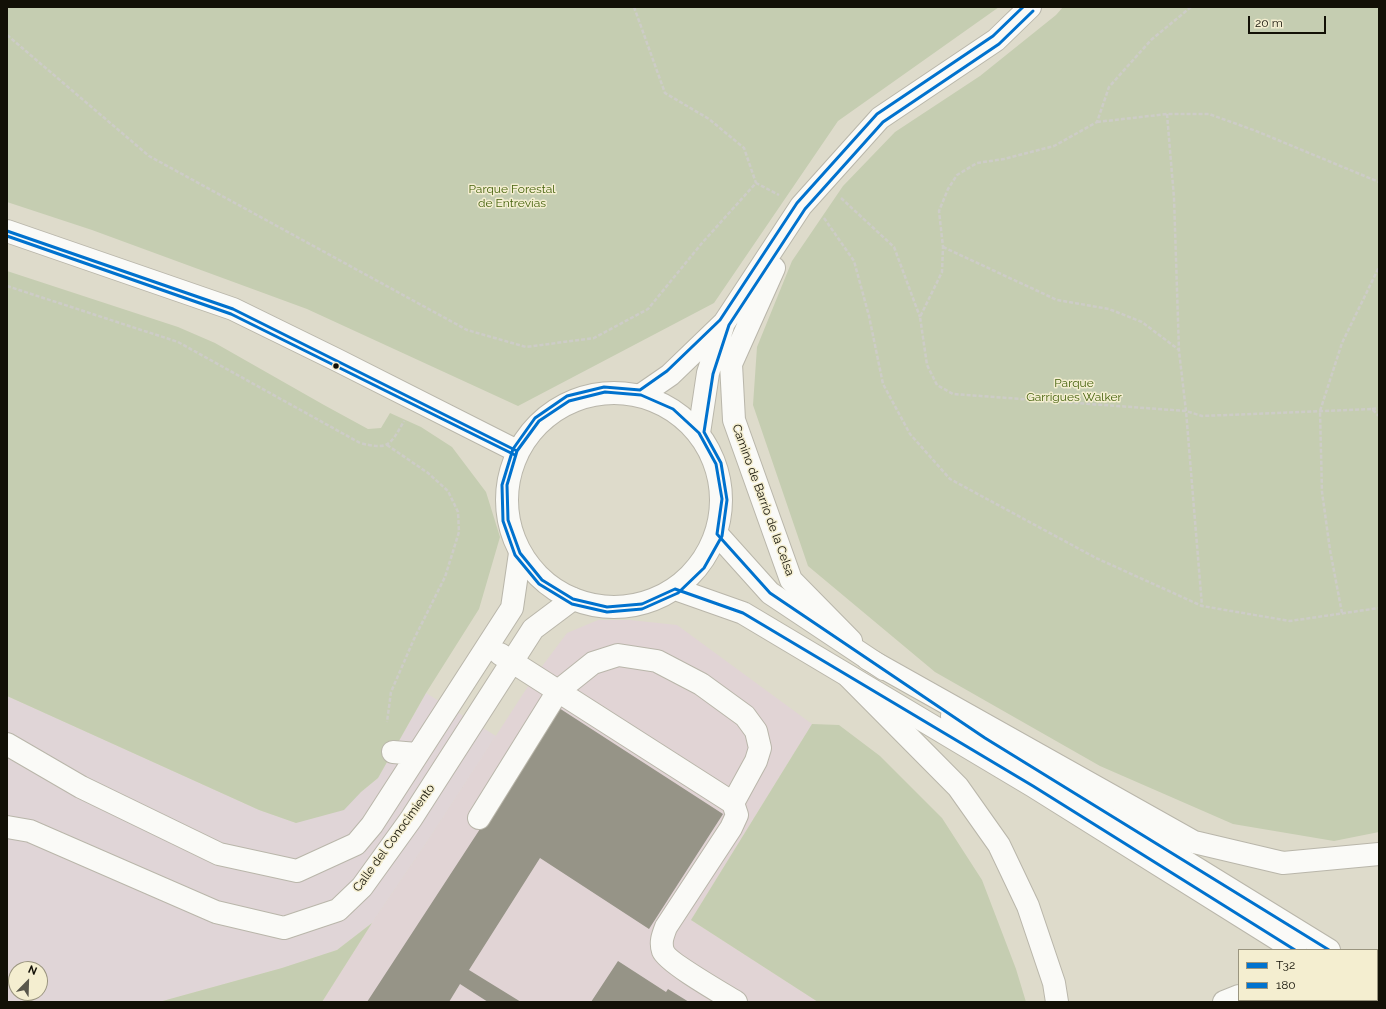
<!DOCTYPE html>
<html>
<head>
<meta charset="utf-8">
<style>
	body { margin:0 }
	#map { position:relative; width:1386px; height:1009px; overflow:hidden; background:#dedbcb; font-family:Raleway,sans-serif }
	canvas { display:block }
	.frame { position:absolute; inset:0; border:8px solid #121006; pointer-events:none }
	.legend { position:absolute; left:1238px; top:949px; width:140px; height:52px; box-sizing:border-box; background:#f4eed0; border:1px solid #9a957f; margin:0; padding:5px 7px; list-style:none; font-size:12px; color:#121006 }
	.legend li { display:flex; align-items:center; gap:8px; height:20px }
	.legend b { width:20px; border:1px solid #9a957f }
	.north { position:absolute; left:8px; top:961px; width:40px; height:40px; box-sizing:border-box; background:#f4eed0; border:1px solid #9a957f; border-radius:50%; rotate:23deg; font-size:11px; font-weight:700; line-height:16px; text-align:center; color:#121006 }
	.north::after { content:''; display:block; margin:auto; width:14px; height:18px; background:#59574b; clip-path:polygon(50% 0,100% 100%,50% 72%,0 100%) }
	.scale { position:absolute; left:1248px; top:16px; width:78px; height:18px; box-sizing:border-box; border:2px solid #121006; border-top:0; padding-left:5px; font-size:12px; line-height:14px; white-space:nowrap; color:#121006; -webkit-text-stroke:3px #f4eed0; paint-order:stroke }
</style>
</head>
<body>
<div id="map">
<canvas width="1386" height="1009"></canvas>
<div class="frame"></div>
<ul class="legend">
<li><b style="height:5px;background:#0072ce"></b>T32</li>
<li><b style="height:5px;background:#0072ce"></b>180</li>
</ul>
<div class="north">N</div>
<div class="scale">20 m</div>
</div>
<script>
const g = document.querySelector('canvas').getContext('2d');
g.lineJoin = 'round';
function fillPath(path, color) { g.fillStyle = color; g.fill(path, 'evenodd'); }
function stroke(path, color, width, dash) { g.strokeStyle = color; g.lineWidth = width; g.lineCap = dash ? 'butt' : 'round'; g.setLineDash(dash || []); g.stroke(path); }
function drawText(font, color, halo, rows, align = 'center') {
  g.font = font + ' Raleway,sans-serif'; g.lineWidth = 3; g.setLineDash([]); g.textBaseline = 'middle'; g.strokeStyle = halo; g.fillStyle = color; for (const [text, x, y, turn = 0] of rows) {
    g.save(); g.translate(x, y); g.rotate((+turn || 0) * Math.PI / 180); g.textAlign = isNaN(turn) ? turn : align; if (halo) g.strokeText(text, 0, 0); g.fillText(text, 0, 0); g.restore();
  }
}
const commercial = new Path2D(`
	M 426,693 L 496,736 L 429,839 L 372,923 L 337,950 L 282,968 L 159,1002 L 7,1002 L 7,696 L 259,810 L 296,823 L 361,792 L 378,778 ZM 16,969 L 40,969 L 40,993 L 16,993 Z`);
const education = new Path2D(`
	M 598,620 L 630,620 L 677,625 L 812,724 L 691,920 L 818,1002 L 322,1002 L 372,923 L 429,839 L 534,677 L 567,633 Z`);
const green = new Path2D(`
	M 7,7 L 999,7 L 838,121 L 714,303 L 518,406 L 307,309 L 92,230 L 7,202 Z
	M 1063,7 L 1379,7 L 1379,832 L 1334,841 L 1233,824 L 1100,766 L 935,672 L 808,566 L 753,405 L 757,347 L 792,261 L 843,186 L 895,132 L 980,76 L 1056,15 Z
	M 7,271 L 178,327 L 215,343 L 324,405 L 368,429 L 381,428 L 390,413 L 421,427 L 452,447 L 486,492 L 500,537 L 479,609 L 426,693 L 378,778 L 361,792 L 344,810 L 296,823 L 259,810 L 7,696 Z
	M 812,724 L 839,725 L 880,756 L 942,818 L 982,880 L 1016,969 L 1026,1002 L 818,1002 L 691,920 Z
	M 372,923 L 322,1002 L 159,1002 L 282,968 L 337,950 Z`);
const building = new Path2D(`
	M 559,708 L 723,814 L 649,929 L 540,858 L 469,970 L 521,1002 L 488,1002 L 460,984 L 449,1002 L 367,1002 Z
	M 618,961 L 666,992 L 668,989 L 689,1002 L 591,1002 Z`);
const path = new Path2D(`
	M 634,7 L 665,93 L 709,119 L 744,148 L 756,183
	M 1191,7 L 1151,40 L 1109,87 L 1097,122 L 1054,146 L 1004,159 L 977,163 L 957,175 L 948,189 L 939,211 L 943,247 L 942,272 L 920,317 L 927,365 L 937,385 L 953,394 L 1186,411 L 1202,416 L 1372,409 L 1379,416
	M 7,35 L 149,156 L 467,330 L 526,347 L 594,338 L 648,309 L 702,243 L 756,183 L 779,195
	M 1167,114 L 1174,198 L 1179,351 L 1186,411 L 1202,606
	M 1097,122 L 1167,114 L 1209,114 L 1256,131 L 1379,182
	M 841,198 L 894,247 L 920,317
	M 824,218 L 854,261 L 869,316 L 883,384 L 910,434 L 950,479 L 1096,558 L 1202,606 L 1290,621 L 1379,608
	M 943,247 L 1057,300 L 1109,309 L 1142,322 L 1179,350
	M 7,286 L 178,342 L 360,443 C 388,450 390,446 404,421
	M 1372,409 L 1379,408
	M 387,445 L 428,473 L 448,491 L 458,512 L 459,532 L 445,577 L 414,639 L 391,692 L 387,722
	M 1342,613 L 1330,550 L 1322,492 L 1320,411 L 1342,343 L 1379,267`);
const minor = new Path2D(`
	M 774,268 L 731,364 L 734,420 L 791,580 L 851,641
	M 641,395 L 670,375 L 724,323 L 801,206 L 880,118 L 996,40 L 1030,7
	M 699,433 L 708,373 L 723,326
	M 500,654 L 733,803 L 737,815 L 731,828 L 666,927 C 663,935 660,942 663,951 C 667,962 723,994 736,1002
	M 7,744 L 81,787 L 219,854 L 297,871 L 356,844 L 372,825 L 512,608 L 520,553
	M 393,752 L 417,754
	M 479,818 L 558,691 L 593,663 L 618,655 L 657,661 L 701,684 L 745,716 L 756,731 L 760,748 L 756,761 L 733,803
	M 7,827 L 30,831 L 216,912 L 284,928 L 338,910 L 362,887 L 411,819 L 533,629 L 573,599`);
const major = new Path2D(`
	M 7,231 L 233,309 L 337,360 L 517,451
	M507 500a107 107 0 1 1 214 0a107 107 0 1 1-214 0Z
	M 717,534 L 770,593 L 884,669
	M 675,589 L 743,613 L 1033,786 L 1295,950
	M 952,716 L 985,738 L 1329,950
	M 1377,979 L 1379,980
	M 1375,1000 L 1378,1002`);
const highway = new Path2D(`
	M 868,659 L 1194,842 L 1283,863 L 1379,854
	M 849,677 L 958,787 L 999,845 L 1028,906 L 1054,983 L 1057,1002
	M 1323,1000 L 1329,1002
	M 1224,1002 L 1239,996`);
const bus1 = new Path2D(`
	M 7,231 L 233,309 L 517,451
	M 1295,950 L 1033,786 L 743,613 L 675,589 L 642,604 L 607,607 L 573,599 L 542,580 L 520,553 L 508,520 L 507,485 L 517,451 L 539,421 L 569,401 L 605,392 L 641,395 L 673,409 L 699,433 L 716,464 L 722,499 L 717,534 L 770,593 L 985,738 L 1329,950`);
const bus2 = new Path2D(`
	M 1023,7 L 993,36 L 877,114 L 797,203 L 720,320 L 667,371 L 640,390 L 604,387 L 567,396 L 535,418 L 513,449 L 502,485 L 503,521 L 515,555 L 539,584 L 572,604 L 607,612 L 642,609 L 678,593 L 704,568 L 722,536 L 727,500 L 721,463 L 704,432 L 713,374 L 729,325 L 805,209 L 883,122 L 999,44 L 1033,11
	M 7,236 L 231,314 L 515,455`);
const markers = [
	[336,366,3.5,"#121006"]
];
const parkNames = [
	["Parque Forestal",512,189],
	["de Entrevías",512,203],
	["Parque",1074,383],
	["Garrigues Walker",1074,397]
];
const streetNames = [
	["Camino de Barrio de la Celsa",763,500,70],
	["Calle del Conocimiento",394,838,-54]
];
fillPath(commercial, '#e0d5d7');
fillPath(education, '#e1d4d5');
fillPath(green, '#c5cdb1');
fillPath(building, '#969487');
stroke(minor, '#b9b6aa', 24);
stroke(major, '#b9b6aa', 24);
stroke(highway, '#b9b6aa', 24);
stroke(path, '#cdccc7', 2.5, [4, 2]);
stroke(minor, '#fafaf7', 22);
stroke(major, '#fafaf7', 22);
stroke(highway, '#fafaf7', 22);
stroke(bus1, '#0072ce', 3);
stroke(bus2, '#0072ce', 3);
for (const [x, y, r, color] of markers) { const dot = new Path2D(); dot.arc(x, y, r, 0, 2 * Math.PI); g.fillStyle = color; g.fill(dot); stroke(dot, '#f4eed0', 1.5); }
drawText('12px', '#45620d', '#f4eed0', parkNames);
drawText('12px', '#121006', '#f4eed0', streetNames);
</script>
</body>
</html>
